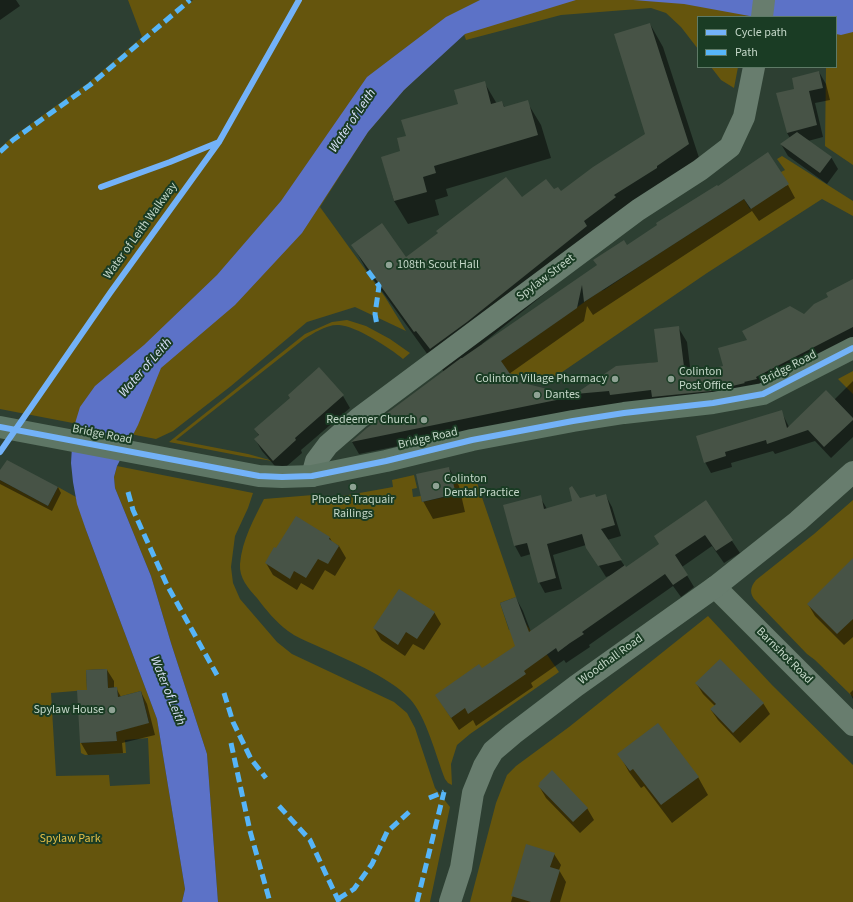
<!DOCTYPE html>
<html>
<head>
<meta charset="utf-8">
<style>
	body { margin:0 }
	#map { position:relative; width:853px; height:902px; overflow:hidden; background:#2d3f32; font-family:"Source Sans 3",sans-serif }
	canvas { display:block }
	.legend { position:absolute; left:697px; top:16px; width:140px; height:52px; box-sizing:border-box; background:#1a3c24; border:1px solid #5e7a66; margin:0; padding:5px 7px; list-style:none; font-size:12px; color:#c4d7c8 }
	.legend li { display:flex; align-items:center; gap:8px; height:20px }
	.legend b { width:20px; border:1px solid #5e7a66 }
</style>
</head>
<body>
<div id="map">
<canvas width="853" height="902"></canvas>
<ul class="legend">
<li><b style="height:5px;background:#73b2f8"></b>Cycle path</li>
<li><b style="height:5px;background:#56b5f8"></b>Path</li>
</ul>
</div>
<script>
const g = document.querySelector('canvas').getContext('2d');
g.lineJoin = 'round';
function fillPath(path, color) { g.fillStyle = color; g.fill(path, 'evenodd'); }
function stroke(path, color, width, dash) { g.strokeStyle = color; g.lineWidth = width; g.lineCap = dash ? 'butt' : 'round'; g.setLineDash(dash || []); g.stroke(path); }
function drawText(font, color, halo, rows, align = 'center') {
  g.font = font + ' "Source Sans 3",sans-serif'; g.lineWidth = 4; g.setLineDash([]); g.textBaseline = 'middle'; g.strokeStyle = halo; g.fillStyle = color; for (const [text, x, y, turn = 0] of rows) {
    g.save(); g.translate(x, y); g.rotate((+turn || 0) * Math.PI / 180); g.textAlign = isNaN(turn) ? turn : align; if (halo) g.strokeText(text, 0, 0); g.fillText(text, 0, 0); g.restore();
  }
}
const green = new Path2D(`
	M 128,0 L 186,0 L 189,4 L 193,0 L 853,0 L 853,165 L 825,146 L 826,67 L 836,67 L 836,17 L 698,17 L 698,49 L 681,27 L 666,13 L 651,8 L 561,15 L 466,40 L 464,34 L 404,90 L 368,132 L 320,207 L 385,297 L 406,331 L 355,307 L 307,322 L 231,386 L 173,431 L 156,439 L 0,409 L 0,148 L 11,138 L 88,83 L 142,37 Z
	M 711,67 L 738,67 L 734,88 L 721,80 Z
	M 782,156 L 853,201 L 853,216 L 822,199 L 707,273 L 549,381 L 497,371 L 501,361 L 600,291 L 604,290 L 652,258 L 744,199 L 750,209 L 760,202 L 781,172 L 785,170 L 777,159 Z
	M 347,320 L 366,326 L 390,339 L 410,353 L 403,359 C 390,348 356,326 339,325 C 327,324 314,333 304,339 L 176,440 L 248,454 L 273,461 L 247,457 L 169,442 L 305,334 L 332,322 Z
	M 853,371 L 853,394 L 838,379 Z
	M 117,466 L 253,493 L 248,508 L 235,536 L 231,567 L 233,583 L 240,599 L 277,642 L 292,654 L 394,702 L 407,713 L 415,728 L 435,788 L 450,807 L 430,902 L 218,902 L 207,754 L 171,643 L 151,576 L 115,488 L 114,477 Z
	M 473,471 L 516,597 L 500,603 L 509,630 L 526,624 L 559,672 L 470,734 L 457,745 L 451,764 L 452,785 L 448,783 L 445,779 C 436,756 426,716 410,699 C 389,676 343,658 315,645 C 306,641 296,637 288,631 C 276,622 266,610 257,598 C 248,588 239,578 240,564 C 242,540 254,519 264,499 L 313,495 L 315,501 L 393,487 L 392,480 L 414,475 L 417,488 L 412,489 L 413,497 L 421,496 L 422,502 L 455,495 L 453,483 L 467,480 Z
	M 0,480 L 48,506 L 58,487 L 76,497 L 86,530 L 157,719 L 185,889 L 182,902 L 0,902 ZM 107,669 L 108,688 L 117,687 L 118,697 L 141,691 L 149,722 L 116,732 L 117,741 L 80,743 L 81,753 L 85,755 L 126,753 L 125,740 L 148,738 L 150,784 L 110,786 L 109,775 L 56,776 L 51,693 L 87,690 L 86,670 Z
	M 853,500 L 853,697 L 815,660 L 807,654 L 756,601 C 749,594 750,587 756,580 L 814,534 Z
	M 708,616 L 772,685 L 853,765 L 853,902 L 470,902 L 496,803 L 507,775 L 516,766 L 569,727 Z`);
const water = new Path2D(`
	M 480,0 L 576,0 L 465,34 L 404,90 L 368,132 L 302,233 L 235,305 L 161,368 L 138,425 L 117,466 L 114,477 L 115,488 L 151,576 L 171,643 L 207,754 L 218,902 L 182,902 L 185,889 L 157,719 L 86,530 L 77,504 L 73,482 L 71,463 L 73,430 L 80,407 L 95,386 L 144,345 L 217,275 L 281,201 L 367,77 L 446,17 Z
	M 633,0 L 853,0 L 853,32 L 841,35 L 836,34 L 836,17 L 755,17 L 684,4 Z`);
const shadow = new Path2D(`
	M 0,0 L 16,0 L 20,6 L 0,20 Z
	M 650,24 L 663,47 L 702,167 L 482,344 L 483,345 L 659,225 L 788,185 L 795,198 L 759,221 L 752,211 L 593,315 L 587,306 L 584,321 L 509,374 L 515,382 L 577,397 L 576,395 L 616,367 L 659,362 L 678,327 L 687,342 L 691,375 L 724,367 L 748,341 L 804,315 L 853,286 L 853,346 L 764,392 L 584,408 L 359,454 L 352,442 L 367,429 L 444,372 L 430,353 L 428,355 L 366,269 L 353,246 L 406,259 L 522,199 L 554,190 L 561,192 L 646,135 Z
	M 819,72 L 826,84 L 830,100 L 815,103 L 823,137 L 808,141 L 831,157 L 838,169 L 827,184 L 788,156 L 781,144 L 790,138 L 787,133 L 795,89 Z
	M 484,82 L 497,104 L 502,102 L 505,108 L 527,102 L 541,125 L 551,158 L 446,189 L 448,196 L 435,200 L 439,215 L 408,224 L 394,201 L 382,158 L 401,152 L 407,136 L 459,104 Z
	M 853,381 L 853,437 L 831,458 L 815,441 L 775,454 L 773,451 L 731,463 L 732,467 L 711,473 L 705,462 L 781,411 L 789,427 L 834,400 Z
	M 343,396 L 350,408 L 301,450 L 302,453 L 280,472 L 262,451 L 255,439 L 259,436 L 255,429 Z
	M 449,468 L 459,486 L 465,512 L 433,519 L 423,501 Z
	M 0,472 L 58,487 L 61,493 L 52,511 L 0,484 Z
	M 606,496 L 612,507 L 621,536 L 607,540 L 626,568 L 660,545 L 706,502 L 740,553 L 724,563 L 712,546 L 682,567 L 694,587 L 681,597 L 673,586 L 589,645 L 590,647 L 566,663 L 564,660 L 531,683 L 533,687 L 476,726 L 473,720 L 459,730 L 436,695 L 482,670 L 517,646 L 516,598 L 523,611 L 531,632 L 612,575 L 606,577 L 586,545 L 553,555 L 562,589 L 545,593 L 539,582 L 531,554 L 521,557 L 515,546 L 540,497 L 547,509 L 580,500 L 596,498 Z
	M 296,518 L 330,538 L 332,542 L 339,546 L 346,558 L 335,576 L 325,570 L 313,590 L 301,583 L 297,590 L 273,575 L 266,563 L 276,550 Z
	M 853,561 L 853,637 L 844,645 L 815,616 L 808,604 Z
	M 434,612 L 441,624 L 424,650 L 413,644 L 405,656 L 381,640 L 374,628 Z
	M 107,670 L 114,681 L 114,688 L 116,688 L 121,697 L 141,692 L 147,704 L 155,735 L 122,743 L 123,753 L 88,755 L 81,743 L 78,691 L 88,691 Z
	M 696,683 L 763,703 L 770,714 L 740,743 L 718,720 L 711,710 L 715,706 L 703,694 Z
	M 853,690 L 853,699 L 850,693 Z
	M 619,754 L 698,777 L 708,795 L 672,823 L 644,786 L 641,788 L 629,772 Z
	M 539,786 L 587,808 L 594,820 L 580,833 L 546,798 Z
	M 527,846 L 554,854 L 561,865 L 559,870 L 566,882 L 560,902 L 511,902 Z`);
const building = new Path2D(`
	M 650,23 L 689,144 L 657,166 L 657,168 L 614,195 L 616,197 L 584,221 L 587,226 L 467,322 L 430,349 L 416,331 L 414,332 L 351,245 L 382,223 L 406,257 L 438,233 L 436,231 L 506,177 L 522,197 L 546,179 L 554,189 L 558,187 L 561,191 L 593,167 L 645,134 L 614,34 Z
	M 819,71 L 823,88 L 809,91 L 817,125 L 787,133 L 776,93 L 794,89 L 792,78 Z
	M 485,81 L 491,104 L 502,101 L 504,107 L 528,100 L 538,135 L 434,166 L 436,173 L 423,177 L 427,192 L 394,201 L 381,157 L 400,151 L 397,138 L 406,136 L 401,120 L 458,104 L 454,90 Z
	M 797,132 L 832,157 L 820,173 L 780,144 Z
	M 768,152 L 789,184 L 751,209 L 744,199 L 584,302 L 582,285 L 577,308 L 501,361 L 515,381 L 576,396 L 351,442 L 367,428 L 461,358 L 462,358 L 597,265 L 593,260 L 624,240 L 627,245 L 657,225 L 656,223 L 717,185 L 718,186 Z
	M 853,279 L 853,327 L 756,377 L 757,379 L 744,382 L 745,383 L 711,391 L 652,397 L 651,390 L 610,395 L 609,391 L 575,394 L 616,366 L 658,362 L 654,329 L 679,326 L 685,375 L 723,366 L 718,348 L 747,340 L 742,331 L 790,306 L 804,314 L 814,304 L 828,297 L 826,293 Z
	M 319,367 L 344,395 L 295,438 L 296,440 L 273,461 L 254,439 L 259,435 L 254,429 L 290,398 L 288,395 Z
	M 826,390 L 853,418 L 853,420 L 824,447 L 808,430 L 767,444 L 766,440 L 725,452 L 726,456 L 704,463 L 696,436 L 782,410 L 787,428 Z
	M 7,460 L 58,487 L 48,506 L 0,480 L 0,470 Z
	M 449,467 L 456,494 L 422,502 L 416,474 Z
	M 572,486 L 580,498 L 595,494 L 596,497 L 606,494 L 615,525 L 601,529 L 622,560 L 598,566 L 586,548 L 582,534 L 547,544 L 556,578 L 538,583 L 527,543 L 514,546 L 503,505 L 541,495 L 544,509 L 572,501 L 569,488 Z
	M 706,500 L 733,540 L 716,551 L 705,535 L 675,555 L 688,575 L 673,585 L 665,574 L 582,632 L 584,634 L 570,643 L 558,652 L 556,648 L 524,671 L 526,674 L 468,714 L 465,708 L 451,718 L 435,695 L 479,664 L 482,668 L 515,646 L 500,603 L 516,597 L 529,632 L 625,565 L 626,567 L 659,544 L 654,536 Z
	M 296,516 L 330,537 L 329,539 L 339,546 L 328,564 L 318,559 L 306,578 L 294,571 L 290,579 L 265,563 L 274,547 L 276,548 Z
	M 853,558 L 853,619 L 837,634 L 807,604 Z
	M 399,589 L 435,612 L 417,639 L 406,632 L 398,645 L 373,628 Z
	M 720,659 L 764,703 L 733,733 L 710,709 L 716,704 L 695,683 Z
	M 107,669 L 108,688 L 117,687 L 118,697 L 141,691 L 149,723 L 116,732 L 117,741 L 80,743 L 77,690 L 87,690 L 86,670 Z
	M 658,723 L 699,777 L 661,805 L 633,769 L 630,771 L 617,754 Z
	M 552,770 L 588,808 L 573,822 L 538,786 L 540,784 L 539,783 Z
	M 526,844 L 555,853 L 550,867 L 560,870 L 550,902 L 531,902 L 511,896 Z`);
const minor = new Path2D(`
	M 762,17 L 764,0
	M 312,476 L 316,461 L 328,445 L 359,418 L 638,210 L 700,170 L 730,147 L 744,117 L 754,67
	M 715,587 L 853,725`);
const tertiary = new Path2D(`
	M 450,902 L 461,868 L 473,793 L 484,766 L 493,751 L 513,734 L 576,686 L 715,587 L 798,521 L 853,472`);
const secondary = new Path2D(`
	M 0,427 L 259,476 L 282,477 L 312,476 L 386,461 L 472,440 L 573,421 L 624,413 L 713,403 L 763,394 L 853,348`);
const quiet = new Path2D(`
	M 0,152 L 13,140 L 90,85 L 190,0
	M 368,271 L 379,286 L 375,314 L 377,325
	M 128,492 L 133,510 L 167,585 L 217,675
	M 224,693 L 233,722 L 251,759 L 266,778
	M 231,743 L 250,831 L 270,902
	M 429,798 L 444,792
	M 279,806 L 310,840 L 339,902
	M 338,899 L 354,889 L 372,864 L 387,832 L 409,812
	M 417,902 L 444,792`);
const cycleway = new Path2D(`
	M 101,187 L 170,162 L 219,142
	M 0,427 L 259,476 L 282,477 L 312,476 L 386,461 L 472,440 L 573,421 L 624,413 L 713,403 L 763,394 L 853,348
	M 0,452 L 110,293 L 219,142 L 299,0`);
const markers = [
	[389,265,4,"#8fa294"],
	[615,379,4,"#8fa294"],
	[671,379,4,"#8fa294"],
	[537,395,4,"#8fa294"],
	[424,420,4,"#8fa294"],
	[436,486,4,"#8fa294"],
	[353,487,4,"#8fa294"],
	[112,710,4,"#8fa294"]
];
const streetNames = [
	["Water of Leith Walkway",141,231,-54],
	["Spylaw Street",546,278,-37],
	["Bridge Road",789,368,-27],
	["Bridge Road",102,435,11],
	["Bridge Road",428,439,-13],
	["Barnshot Road",784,656,45],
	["Woodhall Road",611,660,-36]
];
const poiNames = [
	["108th Scout Hall",397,265],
	["Colinton",679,372],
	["Post Office",679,386],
	["Colinton Village Pharmacy",607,379,"right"],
	["Dantes",545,395],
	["Redeemer Church",416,420,"right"],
	["Colinton",444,479],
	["Dental Practice",444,493],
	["Phoebe Traquair",353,500,"center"],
	["Railings",353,514,"center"],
	["Spylaw House",104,710,"right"]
];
const parkNames = [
	["Spylaw Park",70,839]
];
const waterNames = [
	["Water of Leith",353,121,-56],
	["Water of Leith",146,368,-49],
	["Water of Leith",167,691,68]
];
fillPath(green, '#65550d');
fillPath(water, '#5c72c7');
fillPath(shadow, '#0007');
fillPath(building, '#475346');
stroke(minor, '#687d6e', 22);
stroke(tertiary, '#687d6e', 22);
stroke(secondary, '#5e7665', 22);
stroke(quiet, '#56b5f8', 5, [10, 5]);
stroke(cycleway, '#73b2f8', 6);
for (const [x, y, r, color] of markers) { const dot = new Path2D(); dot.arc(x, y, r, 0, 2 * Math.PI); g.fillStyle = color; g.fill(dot); stroke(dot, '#1a3c24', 1.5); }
drawText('12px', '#c4d7c8', '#1a3c24', streetNames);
drawText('12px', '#c4d7c8', '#1a3c24', poiNames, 'left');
drawText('12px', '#e5bf47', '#1a3c24', parkNames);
drawText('italic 13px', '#d9e1fa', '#1a3c24', waterNames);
</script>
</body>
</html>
